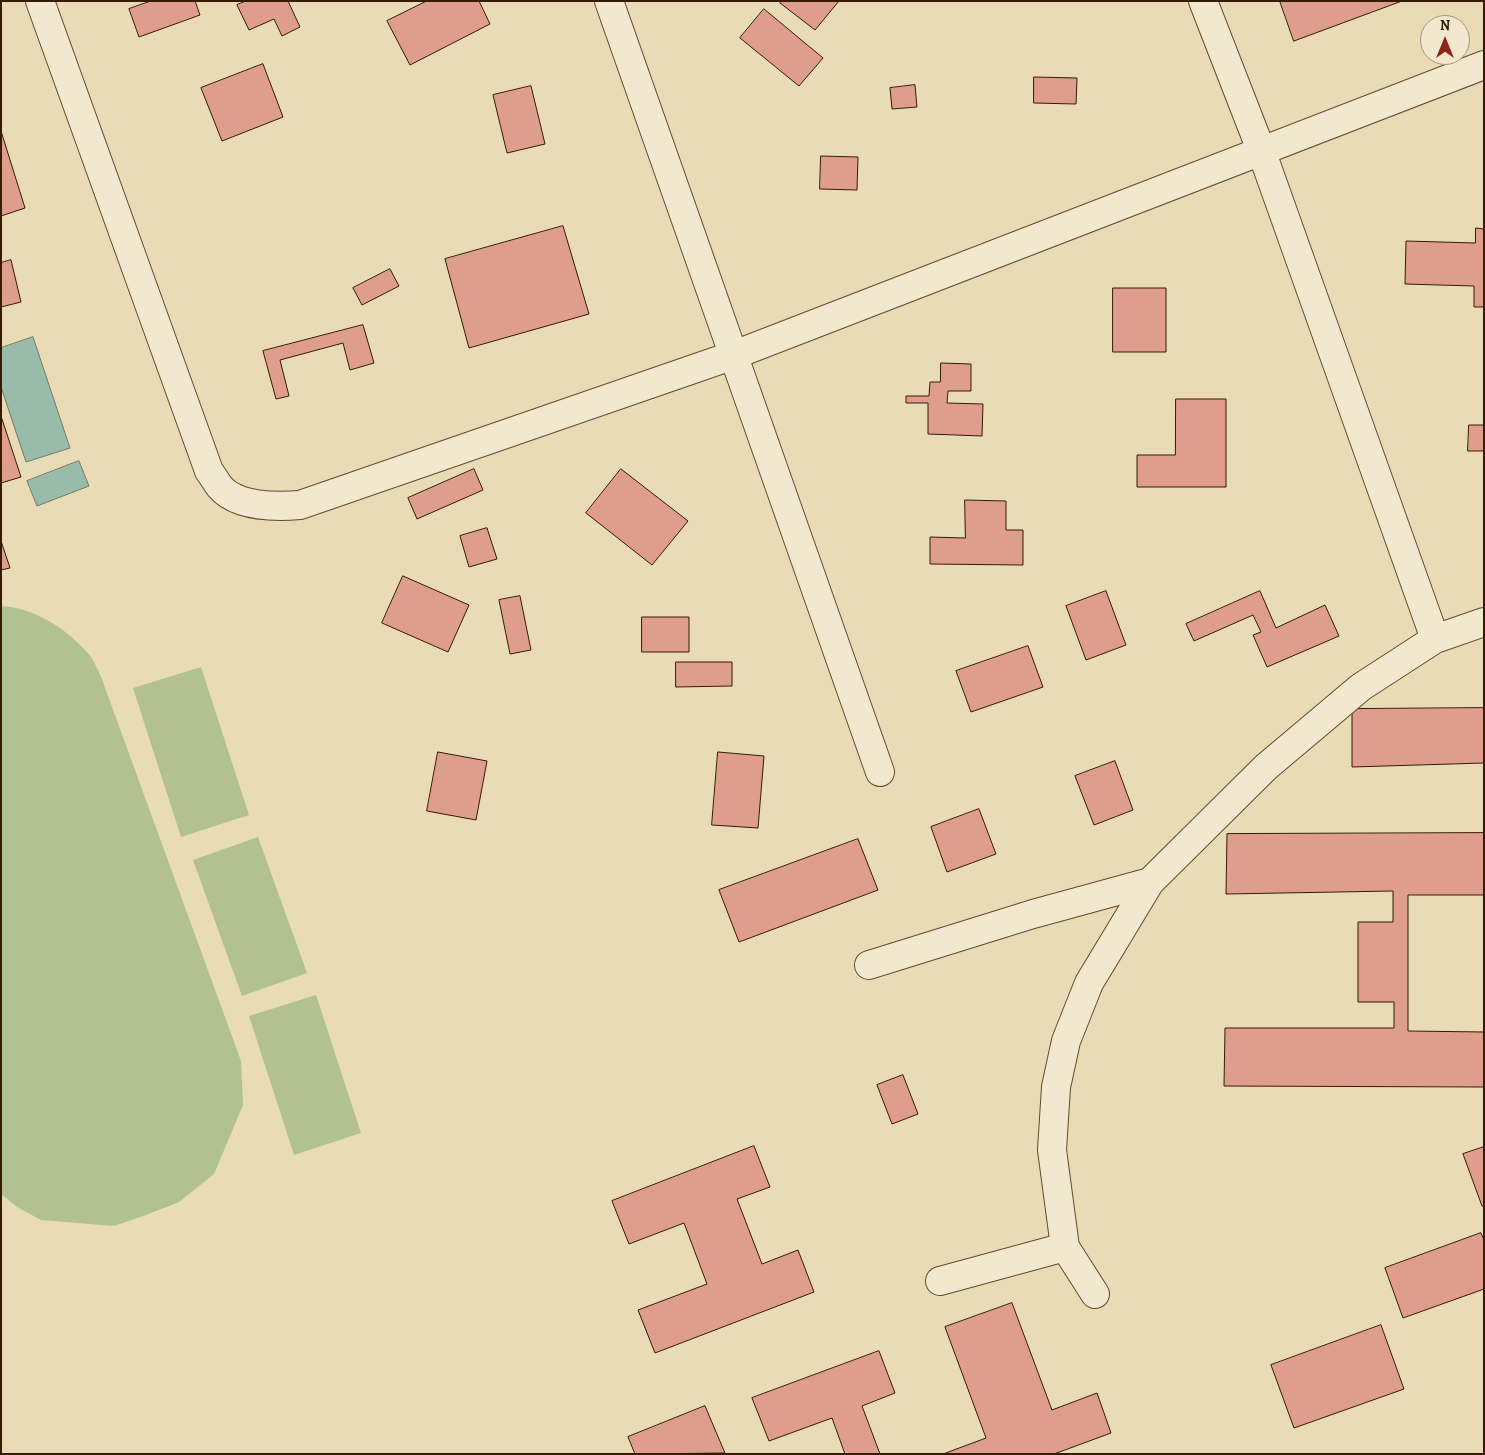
<!DOCTYPE html>
<html>
<head>
<meta charset="utf-8">
<style>
	body { margin:0 }
	#map { position:relative; width:1485px; height:1455px; overflow:hidden; background:#e9dbb5; font-family:Alegreya,serif }
	canvas { display:block }
	.frame { position:absolute; inset:0; border:2px solid #351b00; pointer-events:none }
	.north { position:absolute; left:1420px; top:15px; width:50px; height:50px; box-sizing:border-box; background:#f1e8cf; border:1px solid #a6967c; border-radius:50%; rotate:0deg; font-size:14px; font-weight:700; line-height:20px; text-align:center; color:#351b00 }
	.north::after { content:''; display:block; margin:auto; width:18px; height:22px; background:#8f2418; clip-path:polygon(50% 0,100% 100%,50% 72%,0 100%) }
</style>
</head>
<body>
<div id="map">
<canvas width="1485" height="1455"></canvas>
<div class="frame"></div>
<div class="north">N</div>
</div>
<script>
const g = document.querySelector('canvas').getContext('2d');
g.lineJoin = 'round';
function fillPath(path, color) { g.fillStyle = color; g.fill(path, 'evenodd'); }
function stroke(path, color, width, dash) { g.strokeStyle = color; g.lineWidth = width; g.lineCap = dash ? 'butt' : 'round'; g.setLineDash(dash || []); g.stroke(path); }
const green = new Path2D(`
	M 1,606 C 34,608 64,627 86,651 C 92,657 96,666 100,674 L 241,1061 L 243,1105 L 214,1174 L 179,1202 L 146,1215 L 114,1226 L 41,1220 L 17,1207 L 1,1194 Z
	M 201,667 L 249,815 L 181,837 L 133,688 Z
	M 258,837 L 307,973 L 242,996 L 193,860 Z
	M 316,995 L 361,1133 L 294,1155 L 249,1016 Z`);
const water = new Path2D(`
	M 33,337 L 70,448 L 26,462 L 1,387 L 1,348 Z
	M 79,461 L 89,486 L 37,506 L 27,481 Z`);
const building = new Path2D(`
	M 151,1 L 195,1 L 200,15 L 139,37 L 129,9 Z
	M 246,1 L 288,1 L 300,27 L 282,36 L 274,19 L 249,30 L 237,5 Z
	M 427,1 L 479,1 L 490,24 L 410,65 L 387,21 Z
	M 782,1 L 839,1 L 815,30 L 780,3 Z
	M 1280,1 L 1402,1 L 1294,41 Z
	M 764,9 L 823,58 L 799,86 L 740,38 Z
	M 263,64 L 283,117 L 222,141 L 201,88 Z
	M 1034,77 L 1077,78 L 1076,104 L 1034,103 Z
	M 915,85 L 917,107 L 892,109 L 890,88 Z
	M 531,86 L 545,144 L 507,153 L 493,95 Z
	M 1,131 L 25,208 L 1,216 Z
	M 821,156 L 858,157 L 857,190 L 820,189 Z
	M 563,226 L 589,314 L 469,348 L 445,259 Z
	M 1476,228 L 1484,229 L 1484,307 L 1474,307 L 1474,286 L 1405,284 L 1406,241 L 1475,243 Z
	M 11,260 L 21,302 L 1,307 L 1,263 Z
	M 390,269 L 399,286 L 362,305 L 353,288 Z
	M 1113,288 L 1166,288 L 1166,352 L 1113,352 Z
	M 363,325 L 374,363 L 350,370 L 343,343 L 280,360 L 289,396 L 276,399 L 263,351 Z
	M 941,363 L 971,364 L 971,391 L 948,391 L 947,403 L 983,404 L 982,436 L 928,434 L 928,403 L 906,403 L 906,396 L 929,396 L 930,382 L 940,382 Z
	M 1176,399 L 1226,399 L 1226,487 L 1137,487 L 1137,455 L 1175,455 Z
	M 1,416 L 21,477 L 1,483 Z
	M 1469,425 L 1484,425 L 1484,451 L 1468,451 Z
	M 474,469 L 483,490 L 417,519 L 408,498 Z
	M 621,469 L 688,521 L 652,565 L 586,513 Z
	M 965,500 L 1006,501 L 1006,530 L 1023,530 L 1023,565 L 930,564 L 930,537 L 965,538 Z
	M 487,528 L 497,559 L 469,567 L 460,536 Z
	M 1,541 L 10,568 L 1,570 Z
	M 403,576 L 469,605 L 448,652 L 382,623 Z
	M 1106,591 L 1126,645 L 1086,660 L 1066,606 Z
	M 1260,591 L 1276,628 L 1325,605 L 1339,636 L 1267,667 L 1253,635 L 1261,632 L 1253,615 L 1194,641 L 1186,624 Z
	M 520,596 L 531,650 L 510,654 L 499,600 Z
	M 642,617 L 689,617 L 689,652 L 642,652 Z
	M 1028,646 L 1043,687 L 971,712 L 956,671 Z
	M 676,662 L 732,662 L 732,686 L 676,687 Z
	M 1484,708 L 1484,763 L 1352,767 L 1352,709 Z
	M 438,752 L 487,761 L 476,820 L 427,811 Z
	M 718,752 L 764,756 L 758,828 L 712,825 Z
	M 1115,761 L 1133,810 L 1094,825 L 1075,776 Z
	M 979,809 L 996,854 L 947,872 L 931,827 Z
	M 1484,833 L 1484,895 L 1408,895 L 1408,1031 L 1484,1032 L 1484,1087 L 1224,1086 L 1225,1028 L 1394,1028 L 1394,1002 L 1358,1002 L 1358,922 L 1393,922 L 1393,891 L 1226,894 L 1227,834 Z
	M 858,839 L 878,890 L 739,942 L 719,890 Z
	M 903,1075 L 918,1114 L 892,1124 L 877,1085 Z
	M 754,1146 L 770,1187 L 737,1199 L 762,1264 L 798,1250 L 814,1292 L 655,1353 L 638,1310 L 707,1284 L 684,1223 L 629,1244 L 612,1201 Z
	M 1484,1147 L 1484,1206 L 1482,1206 L 1463,1154 Z
	M 1481,1233 L 1484,1240 L 1484,1289 L 1403,1318 L 1385,1268 Z
	M 1012,1303 L 1052,1410 L 1097,1393 L 1111,1433 L 1054,1454 L 943,1454 L 986,1438 L 945,1327 Z
	M 1381,1325 L 1404,1389 L 1294,1428 L 1271,1365 Z
	M 879,1351 L 895,1393 L 862,1406 L 880,1454 L 845,1454 L 832,1418 L 769,1441 L 752,1398 Z
	M 705,1406 L 725,1453 L 635,1454 L 628,1437 Z`);
const minor = new Path2D(`
	M 40,1 L 209,471 C 213,476 216,482 220,487 C 237,507 276,507 300,505 L 734,355 L 1484,65
	M 609,1 L 880,772
	M 1203,1 L 1261,150 L 1435,639
	M 869,965 L 1033,914 L 1150,882
	M 940,1281 L 1065,1247
	M 1095,1294 L 1065,1247 L 1052,1150 L 1056,1087 L 1066,1041 L 1089,983 L 1150,882 L 1266,767 L 1361,687 L 1435,639 L 1484,622`);
fillPath(green, '#b2c191');
fillPath(water, '#98bca9');
stroke(water, '#707c65', 1);
fillPath(building, '#df9d8d');
stroke(building, '#351b00', 1);
stroke(minor, '#624b2d', 30);
stroke(minor, '#f1e8cf', 28);
</script>
</body>
</html>
